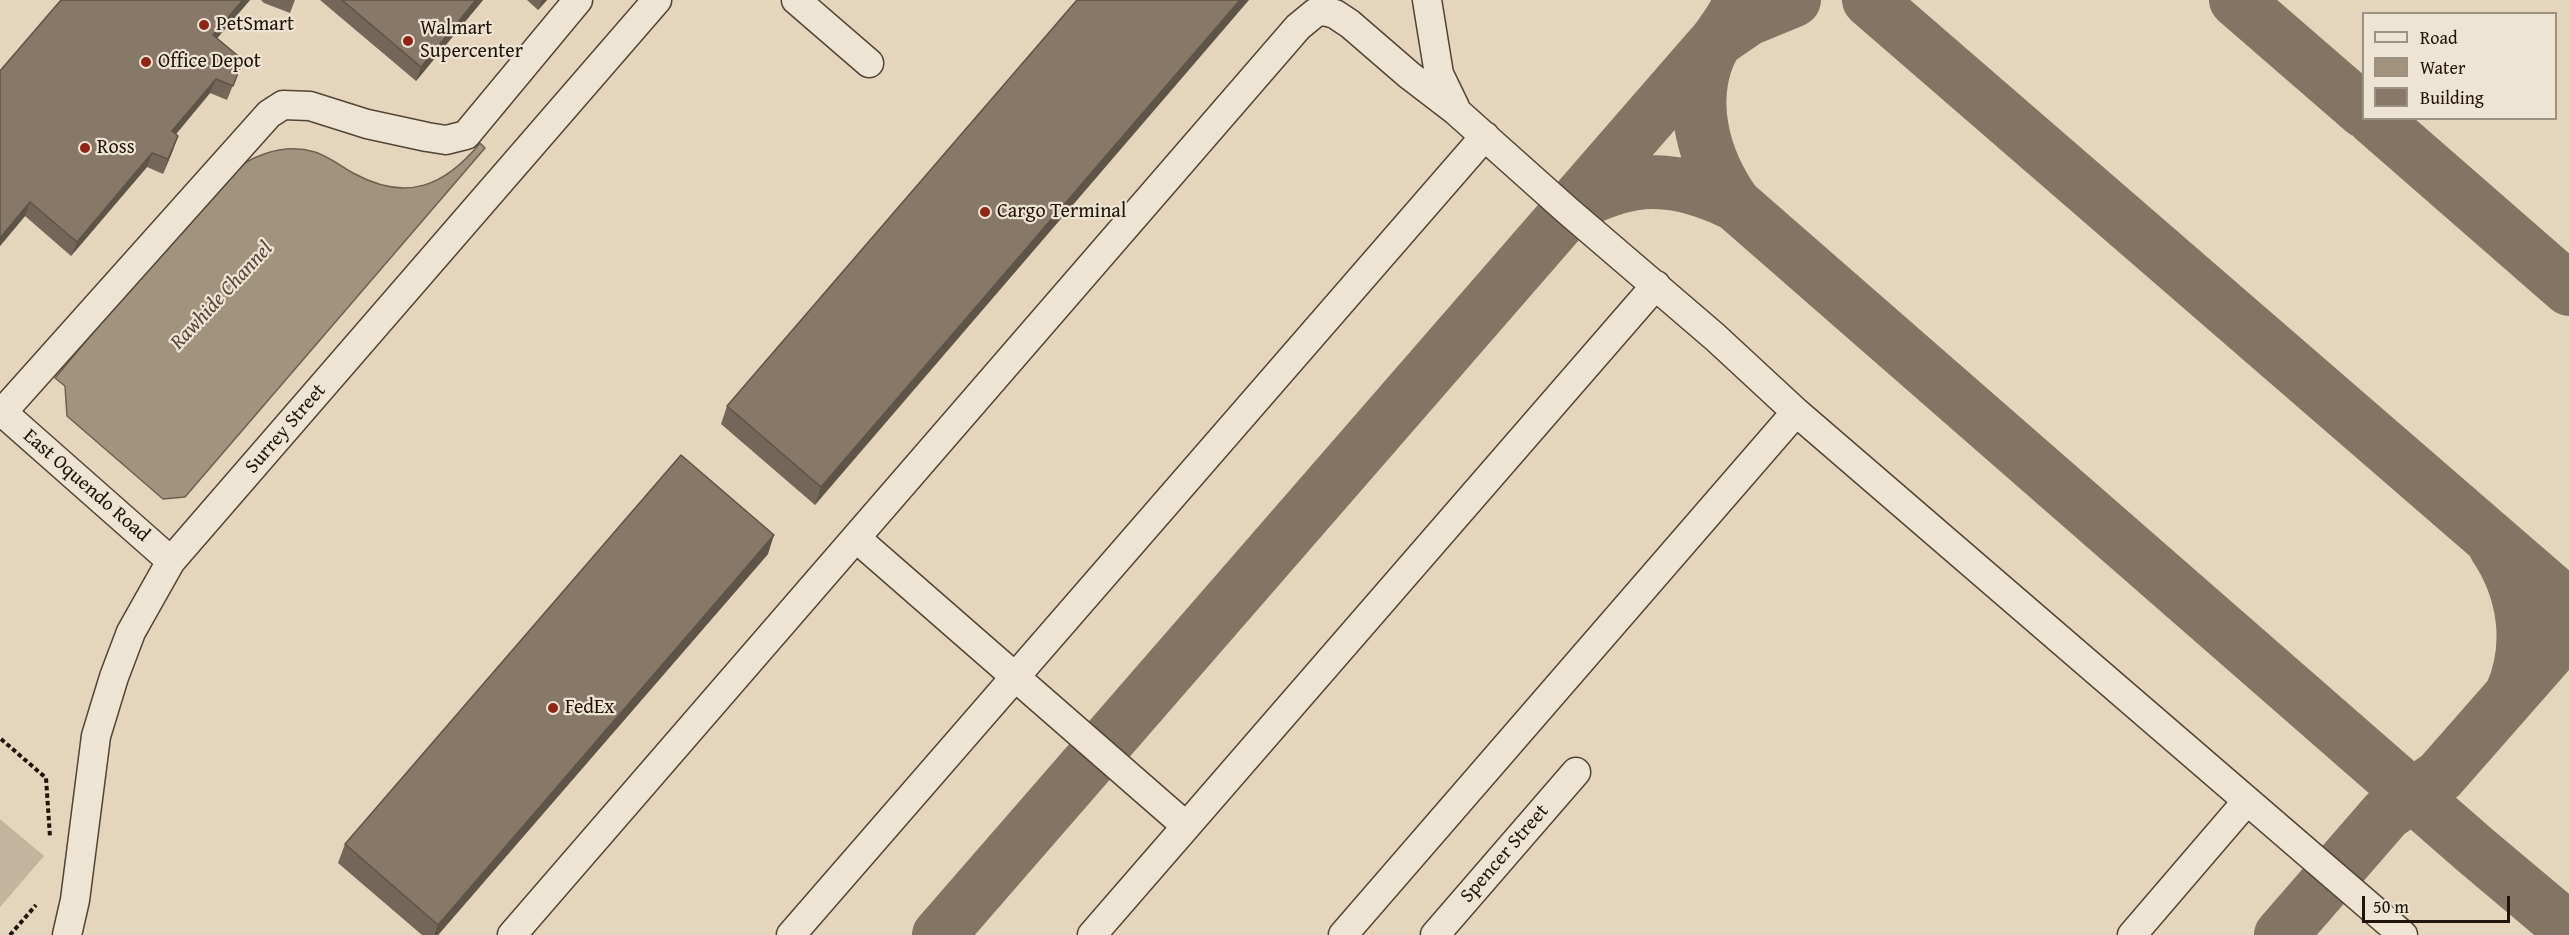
<!DOCTYPE html>
<html>
<head>
<meta charset="utf-8">
<style>
	body { margin:0 }
	#map { position:relative; width:2569px; height:935px; overflow:hidden; background:#e5d5bc; font-family:"Gentium Book Plus",serif }
	canvas { display:block }
	.legend { position:absolute; left:2362px; top:12px; width:195px; height:108px; box-sizing:border-box; background:#eee4d3; border:2px solid #9c9183; margin:0; padding:8px 10px; list-style:none; font-size:18px; color:#21140a }
	.legend li { display:flex; align-items:center; gap:12px; height:30px }
	.legend b { width:30px; border:2px solid #9c9183 }
	.scale { position:absolute; left:2362px; top:896px; width:148px; height:27px; box-sizing:border-box; border:3px solid #21140a; border-top:0; padding-left:8px; font-size:18px; line-height:21px; white-space:nowrap; color:#21140a; -webkit-text-stroke:4px #eee4d3; paint-order:stroke }
</style>
</head>
<body>
<div id="map">
<canvas width="2569" height="935"></canvas>
<ul class="legend">
<li><b style="height:8px;background:#eee4d3"></b>Road</li>
<li><b style="height:16px;background:#a2937f"></b>Water</li>
<li><b style="height:16px;background:#877867"></b>Building</li>
</ul>
<div class="scale">50 m</div>
</div>
<script>
const g = document.querySelector('canvas').getContext('2d');
g.lineJoin = 'round';
function fillPath(path, color) { g.fillStyle = color; g.fill(path, 'evenodd'); }
function stroke(path, color, width, dash) { g.strokeStyle = color; g.lineWidth = width; g.lineCap = dash ? 'butt' : 'round'; g.setLineDash(dash || []); g.stroke(path); }
function drawText(font, color, halo, rows, align = 'center') {
  g.font = font + ' "Gentium Book Plus",serif'; g.lineWidth = 4.5; g.setLineDash([]); g.textBaseline = 'middle'; g.strokeStyle = halo; g.fillStyle = color; for (const [text, x, y, turn = 0] of rows) {
    g.save(); g.translate(x, y); g.rotate((+turn || 0) * Math.PI / 180); g.textAlign = isNaN(turn) ? turn : align; if (halo) g.strokeText(text, 0, 0); g.fillText(text, 0, 0); g.restore();
  }
}
const green = new Path2D(`
	M 0,819 L 44,856 L 0,907 Z`);
const water = new Path2D(`
	M 480,143 L 485,148 L 185,497 L 163,499 L 67,416 L 65,386 L 55,378 L 222,179 C 248,157 281,142 315,152 C 330,157 342,167 355,174 C 407,202 445,186 480,143 Z`);
const taxiway = new Path2D(`
	M 1740,0 C 1735,20 1719,34 1710,52 C 1687,103 1704,161 1735,204 L 2475,850 L 2569,929
	M 1869,0 L 2569,606
	M 2236,0 L 2364,111
	M 1716,41 L 1748,19 L 1794,0
	M 2373,118 L 2569,289
	M 1576,202 C 1590,198 1602,192 1615,188 C 1657,174 1697,186 1735,204
	M 2495,546 C 2525,591 2533,646 2511,695
	M 939,935 L 1711,47
	M 2281,935 L 2386,814 L 2440,776 L 2569,629`);
const path = new Path2D(`
	M 1,739 L 46,778 L 50,837
	M 10,935 L 36,905`);
const minor = new Path2D(`
	M 796,0 L 869,63
	M 1427,0 L 1439,74 L 1455,107
	M 0,410 L 171,561
	M 0,415 L 269,114 L 283,105 L 310,106 L 367,124 L 427,137 L 446,140 L 466,135 L 578,0
	M 856,538 L 1186,826
	M 67,935 L 75,900 L 96,736 L 114,677 L 131,632 L 171,561 L 657,0
	M 512,935 L 1298,27 L 1315,13 L 1323,11 L 1335,14 L 1350,24 L 1409,75 L 1456,111 L 1568,211 L 1715,337 L 1796,412 L 2403,935
	M 791,935 L 1485,136
	M 1092,935 L 1656,285
	M 1343,935 L 1796,412
	M 1435,935 L 1576,772
	M 2132,935 L 2247,801`);
const wall = new Path2D(`
	M 250,0 L 217,38 L 243,60 L 227,100 L 210,93 L 176,134 L 173,150 L 163,174 L 147,167 L 71,256 L 25,216 L 0,246 L 0,71 Z
	M 261,0 L 295,0 L 290,13 L 264,3 Z
	M 320,0 L 483,0 L 416,81 Z
	M 527,0 L 547,0 L 538,10 Z
	M 1077,0 L 815,505 L 721,424 L 727,406 Z
	M 768,554 L 438,935 L 422,935 L 338,863 L 345,844 Z`);
const shadedWall = new Path2D(`
	M 243,0 L 250,0 L 208,49 L 213,35 Z
	M 476,0 L 483,0 L 416,81 L 421,67 Z
	M 542,0 L 547,0 L 538,10 Z
	M 1240,0 L 1249,0 L 815,505 L 821,487 Z
	M 216,79 L 210,93 L 167,145 L 172,131 Z
	M 178,136 L 173,150 L 163,174 L 168,159 Z
	M 152,153 L 147,167 L 71,256 L 77,242 Z
	M 30,202 L 25,216 L 0,246 L 0,238 Z
	M 774,535 L 768,554 L 438,935 L 434,935 L 438,925 Z`);
const building = new Path2D(`
	M 61,0 L 243,0 L 213,35 L 243,60 L 233,86 L 216,79 L 172,131 L 178,136 L 168,159 L 152,153 L 77,242 L 30,202 L 0,238 L 0,71 Z
	M 342,0 L 476,0 L 421,67 Z
	M 1077,0 L 1240,0 L 821,487 L 727,406 Z
	M 681,455 L 774,535 L 438,925 L 345,844 Z`);
const markers = [
	[204,25,6,"#8f2418"],
	[408,41,6,"#8f2418"],
	[146,62,6,"#8f2418"],
	[85,148,6,"#8f2418"],
	[985,212,6,"#8f2418"],
	[553,708,6,"#8f2418"]
];
const poiNames = [
	["PetSmart",216,25],
	["Walmart",420,29],
	["Supercenter",420,52],
	["Office Depot",158,62],
	["Ross",97,148],
	["Cargo Terminal",997,212],
	["FedEx",565,708]
];
const streetNames = [
	["Surrey Street",286,429,-49],
	["East Oquendo Road",86,486,41],
	["Spencer Street",1505,854,-49]
];
const waterNames = [
	["Rawhide Channel",222,296,-47]
];
fillPath(green, '#c4b49e');
fillPath(water, '#a2937f');
stroke(water, '#6e6050', 1.5);
stroke(taxiway, '#837463', 54);
stroke(minor, '#524436', 31);
stroke(path, '#21140a', 4, [4.5, 3]);
stroke(minor, '#eee4d3', 28);
fillPath(wall, '#746759');
fillPath(shadedWall, '#5e5448');
fillPath(building, '#877867');
stroke(building, '#5e5448', 1.5);
for (const [x, y, r, color] of markers) { const dot = new Path2D(); dot.arc(x, y, r, 0, 2 * Math.PI); g.fillStyle = color; g.fill(dot); stroke(dot, '#eee4d3', 2); }
drawText('20px', '#21140a', '#eee4d3', poiNames, 'left');
drawText('20px', '#21140a', '#eee4d3', streetNames);
drawText('italic 21px', '#554739', '#eee4d3', waterNames);
</script>
</body>
</html>
